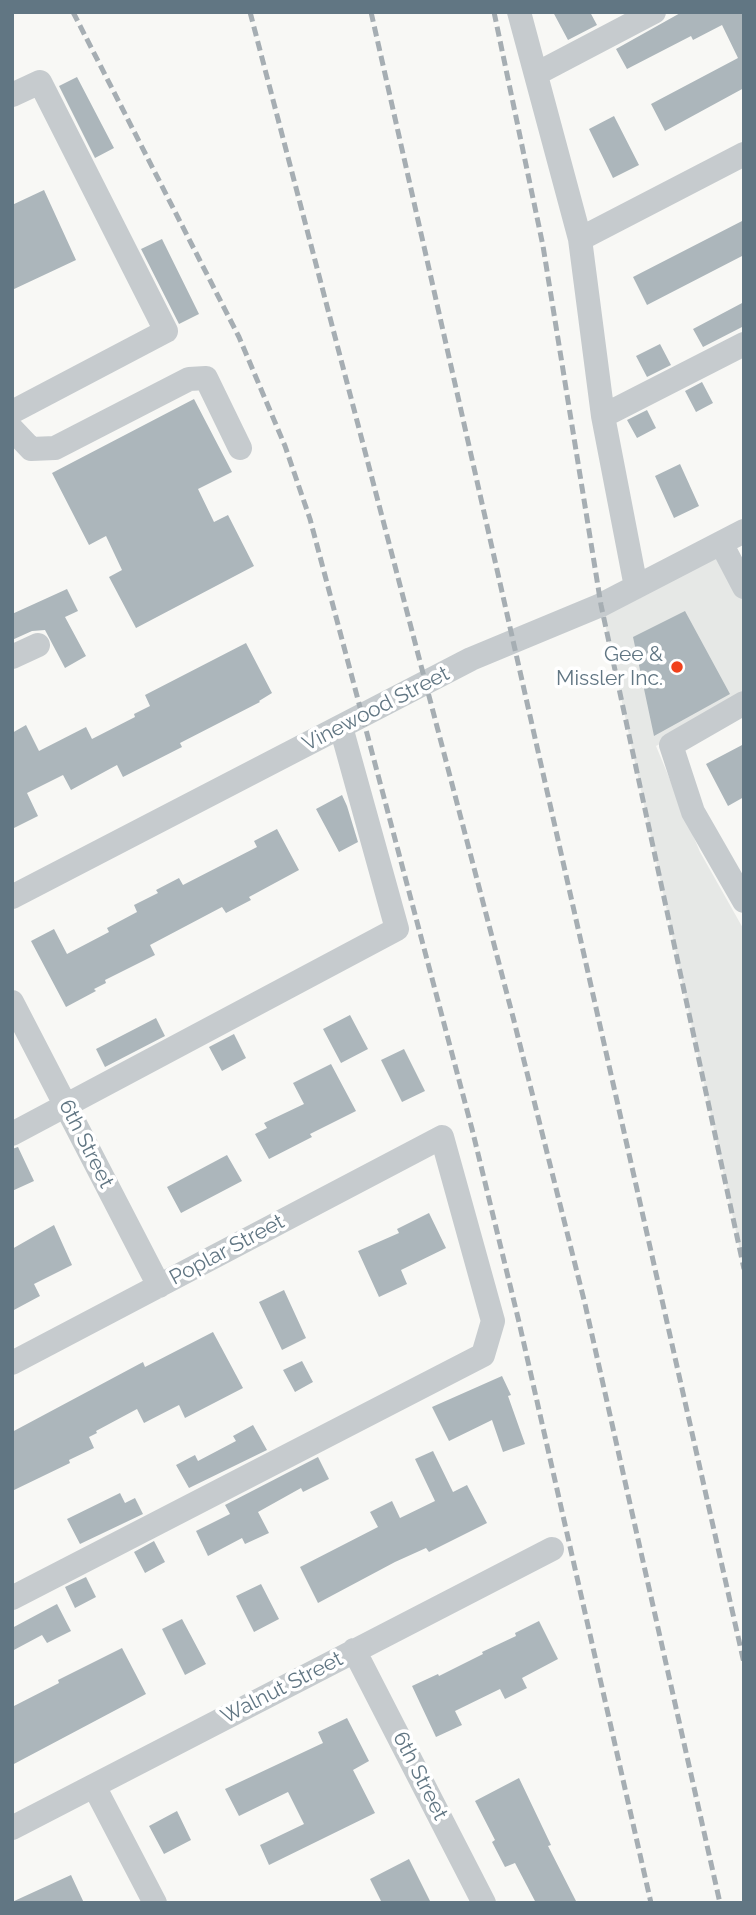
<!DOCTYPE html>
<html>
<head>
<meta charset="utf-8">
<style>
	body { margin:0 }
	#map { position:relative; width:756px; height:1915px; overflow:hidden; background:#f8f8f5; font-family:Raleway,sans-serif }
	canvas { display:block }
	.frame { position:absolute; inset:0; border:14px solid #617683; pointer-events:none }
</style>
</head>
<body>
<div id="map">
<canvas width="756" height="1915"></canvas>
<div class="frame"></div>
</div>
<script>
const g = document.querySelector('canvas').getContext('2d');
g.lineJoin = 'round';
function fillPath(path, color) { g.fillStyle = color; g.fill(path, 'evenodd'); }
function stroke(path, color, width, dash) { g.strokeStyle = color; g.lineWidth = width; g.lineCap = dash ? 'butt' : 'round'; g.setLineDash(dash || []); g.stroke(path); }
function drawText(font, color, halo, rows, align = 'center') {
  g.font = font + ' Raleway,sans-serif'; g.lineWidth = 7; g.setLineDash([]); g.textBaseline = 'middle'; g.strokeStyle = halo; g.fillStyle = color; for (const [text, x, y, turn = 0] of rows) {
    g.save(); g.translate(x, y); g.rotate((+turn || 0) * Math.PI / 180); g.textAlign = isNaN(turn) ? turn : align; if (halo) g.strokeText(text, 0, 0); g.fillText(text, 0, 0); g.restore();
  }
}
const built = new Path2D(`
	M 721,543 L 744,587 L 744,701 L 656,746 L 700,852 L 744,930 L 744,1269 L 601,605 Z`);
const building = new Path2D(`
	M 553,12 L 590,12 L 597,25 L 568,40 Z
	M 682,12 L 744,12 L 744,88 L 665,131 L 651,104 L 738,58 L 722,25 L 693,40 L 691,36 L 627,69 L 616,49 Z
	M 77,77 L 114,148 L 95,158 L 59,86 Z
	M 614,116 L 639,165 L 613,178 L 589,129 Z
	M 44,190 L 76,260 L 12,290 L 12,205 Z
	M 744,220 L 744,255 L 647,305 L 633,277 Z
	M 162,239 L 199,314 L 179,324 L 141,249 Z
	M 744,302 L 744,326 L 703,347 L 693,329 Z
	M 660,344 L 671,365 L 647,377 L 636,356 Z
	M 702,382 L 713,403 L 696,412 L 685,391 Z
	M 194,399 L 232,472 L 198,489 L 214,522 L 228,515 L 254,566 L 136,628 L 109,577 L 122,570 L 106,536 L 89,545 L 52,473 Z
	M 647,410 L 656,428 L 637,438 L 627,420 Z
	M 680,464 L 699,506 L 674,518 L 655,476 Z
	M 67,589 L 78,611 L 65,617 L 86,656 L 65,668 L 45,630 L 32,631 L 12,640 L 12,614 Z
	M 685,611 L 730,694 L 654,736 L 633,637 Z
	M 246,643 L 272,693 L 259,701 L 260,702 L 180,743 L 182,747 L 123,777 L 117,765 L 71,790 L 63,775 L 27,793 L 38,816 L 12,829 L 12,733 L 26,725 L 39,751 L 86,727 L 92,739 L 135,717 L 134,714 L 150,706 L 145,695 Z
	M 744,744 L 744,797 L 728,806 L 706,764 Z
	M 342,795 L 347,806 L 358,842 L 339,852 L 316,809 Z
	M 277,829 L 299,870 L 249,897 L 251,900 L 226,913 L 222,907 L 150,945 L 155,955 L 105,980 L 106,983 L 94,989 L 96,991 L 66,1007 L 31,941 L 54,929 L 67,954 L 109,932 L 107,928 L 137,912 L 134,905 L 158,893 L 156,890 L 179,878 L 183,885 L 257,847 L 254,841 Z
	M 350,1015 L 368,1049 L 341,1063 L 323,1029 Z
	M 156,1018 L 165,1036 L 105,1067 L 96,1049 Z
	M 234,1034 L 246,1058 L 222,1071 L 209,1047 Z
	M 404,1049 L 425,1091 L 402,1102 L 381,1060 Z
	M 331,1064 L 356,1111 L 310,1134 L 312,1137 L 269,1159 L 255,1134 L 267,1128 L 264,1123 L 304,1104 L 293,1083 Z
	M 18,1147 L 34,1181 L 12,1191 L 12,1149 Z
	M 227,1155 L 242,1181 L 181,1213 L 167,1187 Z
	M 429,1213 L 446,1248 L 401,1270 L 407,1284 L 379,1297 L 358,1251 L 399,1233 L 397,1229 Z
	M 54,1225 L 72,1265 L 34,1284 L 40,1296 L 12,1311 L 12,1249 Z
	M 284,1290 L 306,1338 L 282,1350 L 259,1302 Z
	M 213,1332 L 243,1388 L 185,1418 L 179,1405 L 144,1423 L 137,1409 L 96,1431 L 97,1433 L 89,1437 L 94,1448 L 69,1460 L 70,1463 L 12,1491 L 12,1432 L 143,1362 L 145,1367 Z
	M 302,1361 L 313,1382 L 295,1392 L 283,1370 Z
	M 502,1376 L 511,1395 L 508,1396 L 525,1444 L 503,1452 L 492,1420 L 449,1441 L 432,1407 Z
	M 253,1425 L 267,1450 L 189,1488 L 176,1465 L 195,1455 L 198,1461 L 236,1441 L 233,1436 Z
	M 433,1451 L 453,1492 L 467,1485 L 487,1523 L 429,1552 L 426,1548 L 395,1562 L 318,1603 L 300,1567 L 378,1527 L 370,1512 L 392,1501 L 400,1518 L 435,1501 L 415,1459 Z
	M 318,1457 L 329,1479 L 303,1492 L 301,1488 L 258,1512 L 269,1533 L 245,1544 L 242,1538 L 208,1556 L 196,1531 L 230,1514 L 225,1505 Z
	M 120,1493 L 125,1503 L 135,1498 L 143,1514 L 80,1544 L 67,1519 Z
	M 154,1541 L 165,1562 L 145,1573 L 134,1552 Z
	M 86,1577 L 96,1597 L 75,1608 L 65,1587 Z
	M 261,1584 L 279,1619 L 254,1632 L 236,1596 Z
	M 57,1604 L 71,1631 L 47,1643 L 42,1635 L 12,1651 L 12,1628 Z
	M 182,1619 L 206,1664 L 185,1675 L 162,1629 Z
	M 539,1621 L 558,1659 L 522,1678 L 527,1688 L 505,1699 L 500,1689 L 455,1711 L 462,1725 L 436,1737 L 412,1686 L 438,1674 L 439,1676 L 483,1654 L 482,1652 L 516,1636 L 515,1633 Z
	M 122,1648 L 146,1694 L 12,1765 L 12,1707 L 59,1683 L 58,1680 Z
	M 347,1718 L 369,1761 L 353,1770 L 375,1813 L 269,1865 L 260,1845 L 304,1824 L 288,1792 L 239,1816 L 225,1789 L 323,1743 L 318,1732 Z
	M 519,1778 L 551,1845 L 548,1846 L 577,1903 L 536,1903 L 515,1863 L 505,1867 L 492,1842 L 495,1840 L 475,1801 Z
	M 177,1811 L 191,1840 L 164,1854 L 149,1826 Z
	M 409,1859 L 431,1903 L 382,1903 L 370,1879 Z
	M 71,1875 L 84,1903 L 12,1903 L 12,1902 Z`);
const minor = new Path2D(`
	M 519,12 L 580,239 L 603,416 L 636,587
	M 536,74 L 654,12
	M 12,95 L 40,82 L 166,331 L 12,412
	M 580,239 L 744,154
	M 603,416 L 744,344
	M 12,429 L 31,449 L 55,448 L 189,379 L 206,378 L 240,448
	M 721,543 L 744,587
	M 12,657 L 38,645
	M 744,703 L 671,745 L 693,812 L 744,901
	M 12,897 L 471,659 L 601,605 L 744,531
	M 12,1002 L 159,1286
	M 12,1134 L 397,929 L 341,727
	M 12,1363 L 442,1137 L 493,1321 L 483,1355 L 12,1598
	M 354,1650 L 484,1903
	M 94,1786 L 155,1903
	M 12,1828 L 552,1549`);
const rail = new Path2D(`
	M 73,12 L 239,337 L 285,446 L 310,519 L 472,1129 L 519,1322 L 651,1903
	M 250,12 L 513,1017 L 585,1304 L 720,1903
	M 371,12 L 744,1663
	M 494,12 L 543,246 L 601,605 L 744,1269`);
const markers = [
	[677,667,7,"#f1411c"]
];
const poiNames = [
	["Gee &",663,655],
	["Missler Inc.",663,679]
];
const streetNames = [
	["Vinewood Street",376,709,-27],
	["6th Street",86,1144,63],
	["Poplar Street",227,1250,-28],
	["Walnut Street",282,1688,-27],
	["6th Street",420,1776,63]
];
fillPath(built, '#e6e8e6');
fillPath(building, '#acb6bb');
stroke(minor, '#c6cbce', 24);
stroke(rail, '#a6aeb3', 5, [10, 5]);
for (const [x, y, r, color] of markers) { const dot = new Path2D(); dot.arc(x, y, r, 0, 2 * Math.PI); g.fillStyle = color; g.fill(dot); stroke(dot, '#fff', 2.5); }
drawText('21px', '#617683', '#fff', poiNames, 'right');
drawText('21px', '#617683', '#fff', streetNames);
</script>
</body>
</html>
